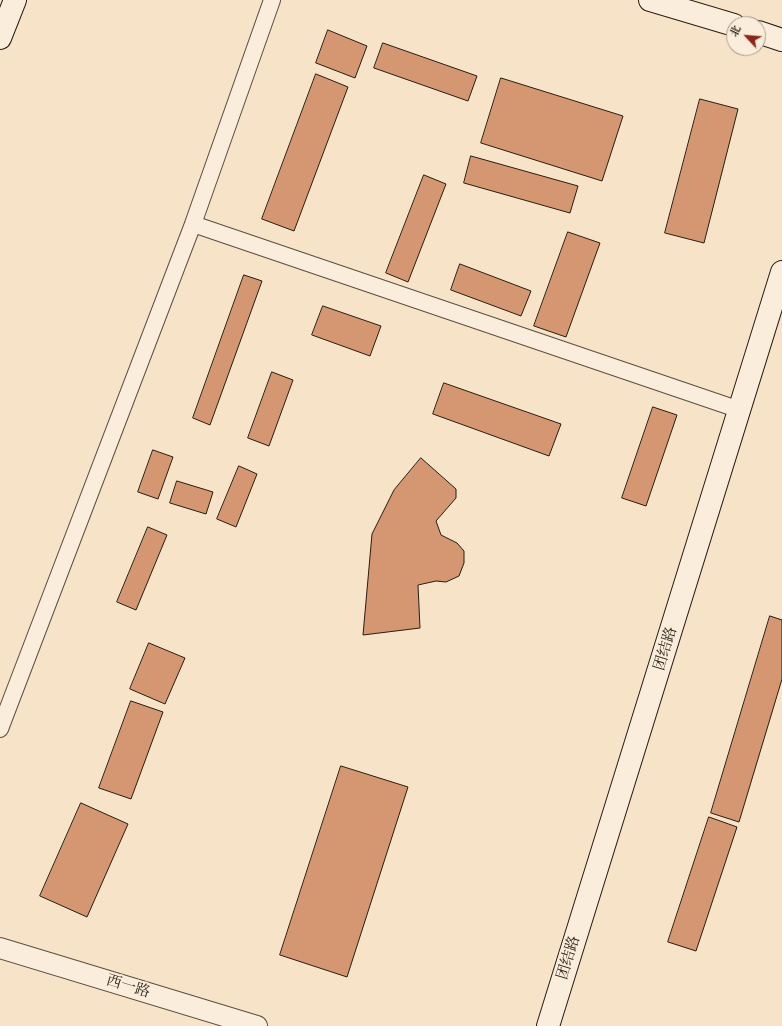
<!DOCTYPE html>
<html>
<head>
<meta charset="utf-8">
<style>
	body { margin:0 }
	#map { position:relative; width:782px; height:1026px; overflow:hidden; background:#f7e3c8; font-family:Alegreya,"Noto Serif SC",serif }
	canvas { display:block }
	.north { position:absolute; left:726px; top:16px; width:40px; height:40px; box-sizing:border-box; background:#faeddb; border:1px solid #a69a8a; border-radius:50%; rotate:296deg; font-size:11px; font-weight:700; line-height:16px; text-align:center; color:#271d11 }
	.north::after { content:''; display:block; margin:auto; width:14px; height:18px; background:#8f2418; clip-path:polygon(50% 0,100% 100%,50% 72%,0 100%) }
</style>
</head>
<body>
<div id="map">
<canvas width="782" height="1026"></canvas>
<div class="north">北</div>
</div>
<script>
const g = document.querySelector('canvas').getContext('2d');
g.lineJoin = 'round';
function fillPath(path, color) { g.fillStyle = color; g.fill(path, 'evenodd'); }
function stroke(path, color, width, dash) { g.strokeStyle = color; g.lineWidth = width; g.lineCap = dash ? 'butt' : 'round'; g.setLineDash(dash || []); g.stroke(path); }
function drawText(font, color, halo, rows, align = 'center') {
  g.font = font + ' Alegreya,"Noto Serif SC",serif'; g.lineWidth = 3.5; g.setLineDash([]); g.textBaseline = 'middle'; g.strokeStyle = halo; g.fillStyle = color; for (const [text, x, y, turn = 0] of rows) {
    g.save(); g.translate(x, y); g.rotate((+turn || 0) * Math.PI / 180); g.textAlign = isNaN(turn) ? turn : align; if (halo) g.strokeText(text, 0, 0); g.fillText(text, 0, 0); g.restore();
  }
}
const building = new Path2D(`
	M 328,30 L 367,46 L 355,78 L 316,63 Z
	M 383,43 L 477,76 L 468,101 L 374,68 Z
	M 316,74 L 348,87 L 294,231 L 262,219 Z
	M 501,78 L 623,116 L 602,181 L 481,143 Z
	M 700,99 L 738,109 L 704,243 L 665,233 Z
	M 471,156 L 578,186 L 570,213 L 464,183 Z
	M 424,175 L 446,184 L 408,282 L 386,273 Z
	M 568,232 L 600,243 L 566,337 L 534,326 Z
	M 460,264 L 531,291 L 521,316 L 451,290 Z
	M 244,275 L 262,281 L 210,425 L 193,418 Z
	M 323,306 L 381,326 L 370,356 L 312,335 Z
	M 272,372 L 293,380 L 269,446 L 248,438 Z
	M 444,383 L 561,424 L 549,456 L 433,414 Z
	M 653,407 L 677,415 L 646,506 L 622,498 Z
	M 153,450 L 173,457 L 158,499 L 138,492 Z
	M 421,458 L 456,489 L 456,498 L 436,521 L 441,535 L 457,543 L 464,551 L 464,563 L 459,576 L 446,582 L 436,581 L 418,585 L 420,628 L 363,635 L 372,534 L 394,490 Z
	M 239,466 L 257,474 L 236,527 L 217,519 Z
	M 177,481 L 213,492 L 206,514 L 170,503 Z
	M 148,527 L 167,535 L 136,610 L 117,602 Z
	M 770,616 L 782,620 L 782,679 L 739,822 L 711,813 Z
	M 149,643 L 185,658 L 165,704 L 130,689 Z
	M 131,701 L 163,712 L 131,799 L 99,788 Z
	M 341,766 L 408,787 L 347,977 L 280,955 Z
	M 81,803 L 128,824 L 87,917 L 40,896 Z
	M 709,817 L 737,827 L 696,951 L 668,942 Z`);
const minor = new Path2D(`
	M 193,224 L 740,410
	M 0,729 L 193,224 L 272,0`);
const tertiary = new Path2D(`
	M 0,948 L 257,1026`);
const secondary = new Path2D(`
	M 650,0 L 734,25
	M 758,32 L 782,40
	M 0,38 L 15,0
	M 548,1026 L 782,272`);
const streetNames = [
	["团结路",666,649,-73],
	["团结路",569,958,-73],
	["西一路",128,987,17]
];
fillPath(building, '#d49771');
stroke(building, '#271d11', 1);
stroke(minor, '#5b4e3f', 18);
stroke(tertiary, '#5b4e3f', 22);
stroke(secondary, '#271d11', 24);
stroke(minor, '#faeddb', 16);
stroke(tertiary, '#faeddb', 20);
stroke(secondary, '#faeddb', 22);
drawText('15px', '#271d11', '#faeddb', streetNames);
</script>
</body>
</html>
